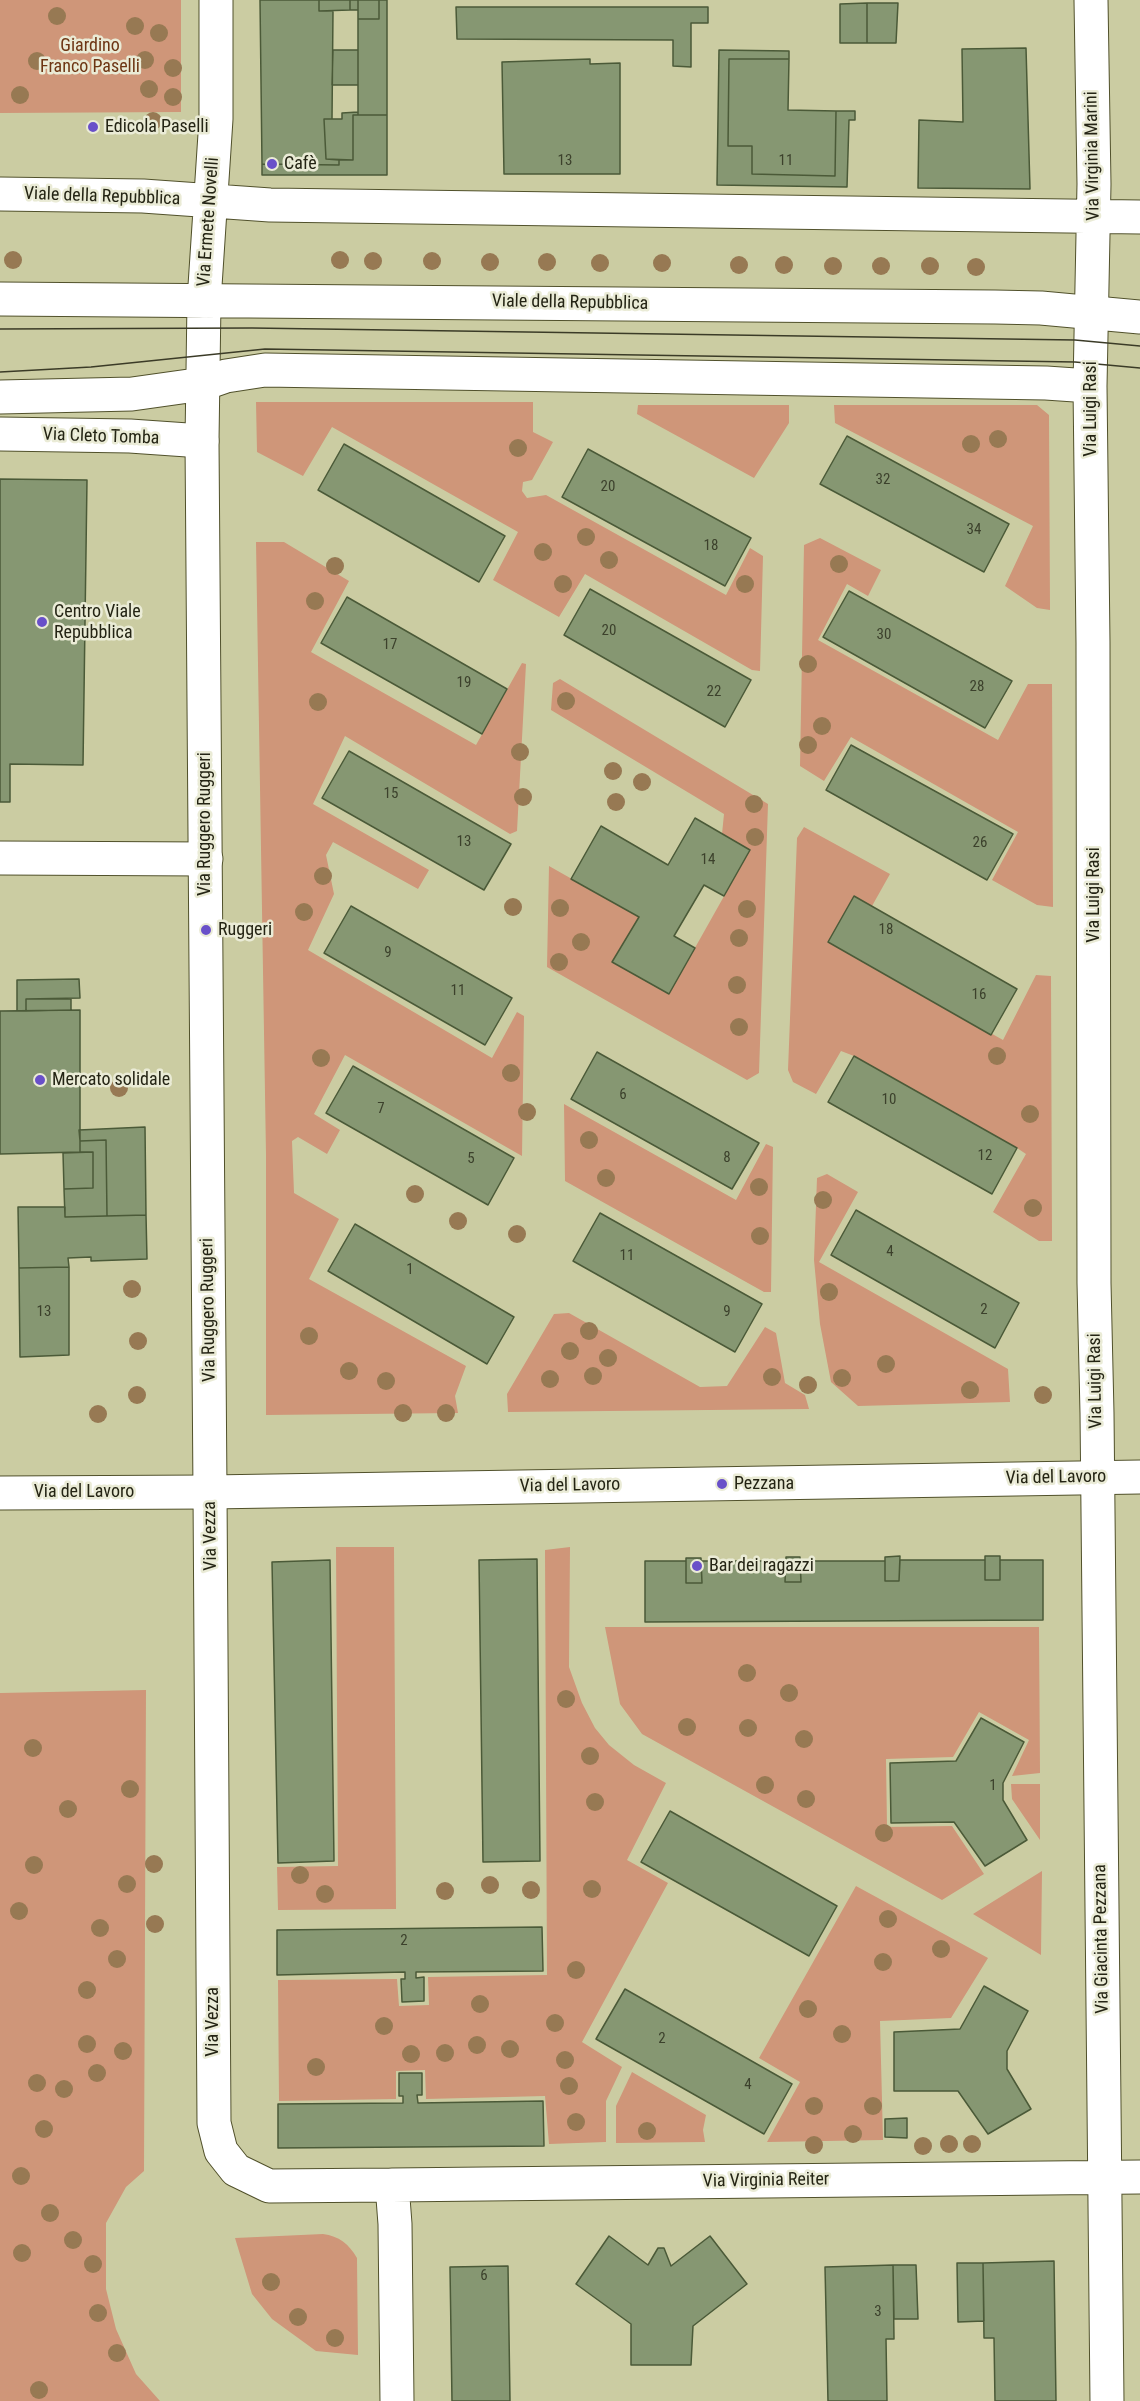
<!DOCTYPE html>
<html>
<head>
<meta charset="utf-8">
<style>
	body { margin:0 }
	canvas { display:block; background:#cbcca2 }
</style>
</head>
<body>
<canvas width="1140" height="2401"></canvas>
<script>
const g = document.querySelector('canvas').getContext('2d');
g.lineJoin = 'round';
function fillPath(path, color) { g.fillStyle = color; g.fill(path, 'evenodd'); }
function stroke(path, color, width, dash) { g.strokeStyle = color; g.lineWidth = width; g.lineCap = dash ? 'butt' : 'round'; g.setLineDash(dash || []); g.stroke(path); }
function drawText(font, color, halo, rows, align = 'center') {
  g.font = font + ' "Roboto Condensed",sans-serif'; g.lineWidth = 5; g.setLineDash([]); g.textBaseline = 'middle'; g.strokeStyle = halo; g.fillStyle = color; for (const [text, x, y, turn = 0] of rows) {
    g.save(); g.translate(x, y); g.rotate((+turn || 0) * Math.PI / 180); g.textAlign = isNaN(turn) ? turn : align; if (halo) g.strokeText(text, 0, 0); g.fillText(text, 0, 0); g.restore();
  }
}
const green = new Path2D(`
	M 0,0 L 181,0 L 181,112 L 0,113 Z
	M 256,402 L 533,402 L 533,432 L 553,442 L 532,480 L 523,482 L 522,491 L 527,498 L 546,495 L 726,595 L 750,548 L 763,556 L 760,671 L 752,670 L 585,574 L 559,617 L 493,580 L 518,532 L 332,427 L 303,476 L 257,452 Z
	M 638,405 L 789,405 L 789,423 L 754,478 L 637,414 Z
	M 834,405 L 1037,405 L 1049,415 L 1050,610 L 1037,608 L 1005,586 L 1033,526 L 835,423 Z
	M 820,538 L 881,570 L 868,596 L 847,584 L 818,640 L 998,740 L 1028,684 L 1052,684 L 1053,907 L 1037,905 L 992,880 L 1018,832 L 851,737 L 824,781 L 800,766 L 804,545 Z
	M 256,542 L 284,542 L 349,581 L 311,652 L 476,745 L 522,663 L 526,664 L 517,831 L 510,834 L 345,736 L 313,804 L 429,870 L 418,889 L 333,842 L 326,855 L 334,894 L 308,950 L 492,1058 L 517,1012 L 524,1016 L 522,1156 L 345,1055 L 314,1114 L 340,1130 L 327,1154 L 298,1137 L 292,1141 L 294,1193 L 339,1219 L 309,1279 L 466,1366 L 455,1396 L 458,1413 L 266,1415 L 266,1155 Z
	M 560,679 L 768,804 L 759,1073 L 747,1080 L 547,967 L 549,866 L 639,917 L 613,962 L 669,994 L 750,850 L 722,834 L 724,814 L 551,710 L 553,683 Z
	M 804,827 L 890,874 L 872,906 L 854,896 L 828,942 L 1003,1040 L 1036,975 L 1051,976 L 1052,1241 L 1039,1241 L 993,1212 L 1026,1154 L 1017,1148 L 854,1056 L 841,1051 L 816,1094 L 793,1082 L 788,1070 L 797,838 Z
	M 564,1104 L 736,1200 L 766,1144 L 773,1147 L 771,1292 L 764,1292 L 565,1181 Z
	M 827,1174 L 858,1192 L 819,1262 L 1008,1369 L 1010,1402 L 858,1406 L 831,1382 L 820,1324 L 814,1260 L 817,1178 Z
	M 569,1313 L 700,1387 L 727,1386 L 765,1327 L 776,1333 L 785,1383 L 805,1395 L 809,1409 L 508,1412 L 507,1394 L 554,1314 Z
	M 336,1547 L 394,1547 L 396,1909 L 278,1910 L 277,1867 L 338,1866 Z
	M 570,1547 L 569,1667 L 582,1703 L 595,1728 L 609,1745 L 634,1765 L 666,1783 L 627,1860 L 668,1883 L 582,2042 L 622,2067 L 606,2101 L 606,2142 L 549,2144 L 545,2096 L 426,2099 L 425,2070 L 396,2071 L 396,2099 L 279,2101 L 278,1980 L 397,1979 L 399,2006 L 429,2005 L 428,1977 L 547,1975 L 545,1550 Z
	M 605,1627 L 1039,1627 L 1040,1773 L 1012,1776 L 1029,1740 L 979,1712 L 953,1757 L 886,1759 L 887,1827 L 952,1826 L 984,1874 L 942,1900 L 642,1734 L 620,1704 Z
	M 146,1690 L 144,2171 L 126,2187 L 106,2223 L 106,2289 L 116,2329 L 136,2374 L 160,2401 L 0,2401 L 0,1693 Z
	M 1040,1784 L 1040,1840 L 1012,1799 L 1011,1784 Z
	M 1042,1871 L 1041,1955 L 973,1914 Z
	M 856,1886 L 988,1958 L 951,2018 L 880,2021 L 883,2140 L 767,2142 L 800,2082 L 759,2058 Z
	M 632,2072 L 706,2115 L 703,2130 L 705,2142 L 616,2143 L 616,2106 Z
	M 323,2234 C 339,2236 349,2244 357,2258 L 358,2355 L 316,2351 L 272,2319 L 252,2294 L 235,2238 Z`);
const building = new Path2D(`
	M 260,0 L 319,0 L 319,11 L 333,11 L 332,119 L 324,119 L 326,159 L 339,160 L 339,165 L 262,164 Z
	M 319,0 L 350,0 L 350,10 L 319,11 Z
	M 350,0 L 358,0 L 358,10 L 350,10 Z
	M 358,0 L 379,0 L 379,19 L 358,19 Z
	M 379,0 L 387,0 L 387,115 L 358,115 L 358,19 L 379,19 Z
	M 867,3 L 867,43 L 840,43 L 840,4 Z
	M 867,3 L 898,3 L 896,43 L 867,43 Z
	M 456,7 L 708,7 L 708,23 L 691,23 L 691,67 L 673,66 L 673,40 L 457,39 Z
	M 1026,48 L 1030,189 L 918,188 L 919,120 L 963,122 L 962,49 Z
	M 333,50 L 358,50 L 358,85 L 332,85 Z
	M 719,50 L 789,51 L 789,59 L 729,59 L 728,146 L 752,146 L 752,174 L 835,176 L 836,111 L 855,111 L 855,120 L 849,120 L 847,187 L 717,185 Z
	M 590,59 L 590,64 L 620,63 L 620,174 L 504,174 L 502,62 Z
	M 729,59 L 789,59 L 788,110 L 836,111 L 835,176 L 752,174 L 752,146 L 728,146 Z
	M 358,112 L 358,115 L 353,115 L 353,160 L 326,159 L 324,119 L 342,119 L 342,113 Z
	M 353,115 L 387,115 L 387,175 L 262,175 L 262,164 L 339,165 L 339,160 L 353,160 Z
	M 847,436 L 1009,524 L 984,572 L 820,484 Z
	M 344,444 L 505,536 L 479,582 L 318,490 Z
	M 588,449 L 751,538 L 725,586 L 562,497 Z
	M 0,479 L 87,480 L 83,765 L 10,764 L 10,802 L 0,802 Z
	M 590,589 L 751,680 L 725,727 L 564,635 Z
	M 849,591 L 1012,681 L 985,728 L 823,637 Z
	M 347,597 L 507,689 L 482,734 L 321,643 Z
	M 851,745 L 1013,834 L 987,880 L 826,790 Z
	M 349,751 L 511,844 L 484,890 L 322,798 Z
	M 695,818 L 750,850 L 724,896 L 704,885 L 674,936 L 695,948 L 669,994 L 612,962 L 639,917 L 571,879 L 601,826 L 668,865 Z
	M 854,896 L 1017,989 L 991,1035 L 828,942 Z
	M 351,906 L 512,998 L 485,1045 L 324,953 Z
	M 79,979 L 80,998 L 26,999 L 26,1011 L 17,1011 L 17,980 Z
	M 26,999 L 71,999 L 71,1010 L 26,1011 Z
	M 80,1010 L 80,1152 L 0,1154 L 0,1011 Z
	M 597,1052 L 759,1143 L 732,1189 L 571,1099 Z
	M 854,1056 L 1017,1148 L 992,1194 L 828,1102 Z
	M 353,1066 L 514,1158 L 488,1205 L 326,1113 Z
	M 145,1127 L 146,1215 L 107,1216 L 106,1140 L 80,1141 L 79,1130 Z
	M 106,1140 L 107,1216 L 65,1217 L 64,1189 L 93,1188 L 93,1152 L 80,1152 L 80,1141 Z
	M 93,1152 L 93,1188 L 64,1189 L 63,1153 Z
	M 18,1207 L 65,1207 L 65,1217 L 146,1215 L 147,1259 L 91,1261 L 91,1257 L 68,1258 L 69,1267 L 19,1268 Z
	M 856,1210 L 1019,1303 L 995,1348 L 831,1255 Z
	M 600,1213 L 762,1304 L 735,1352 L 573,1261 Z
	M 355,1224 L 514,1317 L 487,1364 L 328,1271 Z
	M 69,1267 L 69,1355 L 20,1357 L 19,1268 Z
	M 900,1556 L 899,1581 L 885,1581 L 885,1557 Z
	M 985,1556 L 1000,1556 L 1000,1580 L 985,1580 Z
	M 786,1557 L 800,1557 L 801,1582 L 785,1582 Z
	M 686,1558 L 701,1558 L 702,1583 L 686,1583 Z
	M 537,1559 L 540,1861 L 483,1862 L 479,1560 Z
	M 330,1560 L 334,1861 L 278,1863 L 272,1562 Z
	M 900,1560 L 985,1560 L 985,1580 L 1000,1580 L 1000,1560 L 1043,1560 L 1043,1620 L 645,1622 L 645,1561 L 686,1561 L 686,1583 L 702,1583 L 701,1561 L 786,1561 L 785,1582 L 801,1582 L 800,1561 L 885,1561 L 885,1581 L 899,1581 Z
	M 981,1718 L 1024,1742 L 1003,1783 L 1003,1800 L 1027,1840 L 985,1866 L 954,1822 L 891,1823 L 890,1763 L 956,1761 Z
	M 670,1811 L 837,1906 L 809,1956 L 641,1862 Z
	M 542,1927 L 543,1971 L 416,1972 L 416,1978 L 424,1977 L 424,2001 L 402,2002 L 401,1979 L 405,1979 L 405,1972 L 277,1975 L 277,1930 Z
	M 984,1986 L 1028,2011 L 1007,2051 L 1007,2069 L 1031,2109 L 988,2134 L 958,2091 L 894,2091 L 894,2032 L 960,2029 Z
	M 625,1989 L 792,2084 L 764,2134 L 596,2039 Z
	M 399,2073 L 422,2073 L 422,2095 L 417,2095 L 418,2103 L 543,2101 L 544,2146 L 278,2148 L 278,2104 L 403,2103 L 403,2096 L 399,2096 Z
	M 907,2118 L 907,2138 L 885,2137 L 885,2119 Z
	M 609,2236 L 648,2265 L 658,2248 L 664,2248 L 671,2266 L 710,2236 L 747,2284 L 693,2326 L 691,2365 L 631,2365 L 631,2324 L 576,2284 Z
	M 1054,2261 L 1056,2401 L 995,2401 L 994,2338 L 984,2338 L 983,2263 Z
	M 957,2263 L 983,2263 L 984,2321 L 958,2322 Z
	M 893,2265 L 894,2339 L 886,2339 L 887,2401 L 828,2401 L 825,2267 Z
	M 893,2265 L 916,2265 L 918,2319 L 894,2319 Z
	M 508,2266 L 510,2401 L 452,2401 L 450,2267 Z`);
const minor = new Path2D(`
	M 1091,0 L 1094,184 L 1090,386 L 1093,643 L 1094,1283 L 1097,1413 L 1107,2401
	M 0,194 L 143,196 L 270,205 L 1140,217
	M 204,301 L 216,119 L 216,0
	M 203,384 L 226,376 L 265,370 L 1046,383 L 1090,386
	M 0,434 L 130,436 L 202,441
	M 0,858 L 206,859
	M 210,1492 L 214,2123 L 221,2151 L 236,2170 L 269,2186 L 392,2185 L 395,2224 L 397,2401
	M 392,2185 L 1140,2177`);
const tertiary = new Path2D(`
	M 0,1493 L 210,1492`);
const secondary = new Path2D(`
	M 0,299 L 995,307 L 1041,308 L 1140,317
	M 204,301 L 202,441 L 210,1492 L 1140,1477
	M 0,397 L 132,394 L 203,384`);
const tram = new Path2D(`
	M 0,329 L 252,328 L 1075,340 L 1140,346
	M 0,372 L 91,367 L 265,349 L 1075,362 L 1140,368`);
const trees = [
	[57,16],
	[135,26],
	[159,33],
	[145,60],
	[37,61],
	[173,68],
	[149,89],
	[20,95],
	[173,97],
	[153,121],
	[13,260],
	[340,260],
	[373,261],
	[432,261],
	[490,262],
	[547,262],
	[600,263],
	[662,263],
	[739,265],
	[784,265],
	[833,266],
	[881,266],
	[930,266],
	[976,267],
	[998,439],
	[971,444],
	[518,448],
	[586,537],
	[543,552],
	[609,560],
	[839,564],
	[335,566],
	[563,584],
	[745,584],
	[315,601],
	[808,664],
	[566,701],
	[318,702],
	[822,726],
	[808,745],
	[520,752],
	[613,771],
	[642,782],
	[523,797],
	[616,802],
	[754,804],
	[755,837],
	[323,876],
	[513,907],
	[560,908],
	[747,909],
	[304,912],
	[739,938],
	[581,942],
	[559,962],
	[737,985],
	[739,1027],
	[997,1056],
	[321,1058],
	[511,1073],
	[119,1088],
	[527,1112],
	[1030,1114],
	[589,1140],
	[606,1178],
	[759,1187],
	[415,1194],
	[823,1200],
	[1033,1208],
	[458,1221],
	[517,1234],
	[760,1236],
	[132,1289],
	[829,1292],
	[589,1331],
	[309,1336],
	[138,1341],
	[570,1351],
	[608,1358],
	[886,1364],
	[349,1371],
	[593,1376],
	[772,1377],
	[842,1378],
	[550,1379],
	[386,1381],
	[808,1385],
	[970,1390],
	[137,1395],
	[1043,1395],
	[403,1413],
	[446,1413],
	[98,1414],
	[747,1673],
	[789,1693],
	[566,1699],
	[687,1727],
	[748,1728],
	[804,1739],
	[33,1748],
	[590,1756],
	[765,1785],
	[130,1789],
	[806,1799],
	[595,1802],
	[68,1809],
	[884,1833],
	[154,1864],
	[34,1865],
	[300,1875],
	[127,1884],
	[490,1885],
	[592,1889],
	[531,1890],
	[445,1891],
	[325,1894],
	[19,1911],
	[888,1919],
	[155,1924],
	[100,1928],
	[941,1949],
	[117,1959],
	[883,1962],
	[576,1970],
	[87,1990],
	[480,2004],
	[808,2009],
	[555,2023],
	[384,2026],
	[842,2034],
	[87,2044],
	[477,2045],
	[510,2049],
	[123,2051],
	[445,2053],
	[411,2054],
	[565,2060],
	[316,2067],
	[97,2073],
	[37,2083],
	[569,2086],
	[64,2089],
	[814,2106],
	[873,2106],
	[576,2122],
	[44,2129],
	[647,2131],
	[853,2134],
	[949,2144],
	[972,2144],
	[814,2145],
	[923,2146],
	[21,2176],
	[50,2213],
	[73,2240],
	[22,2253],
	[93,2264],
	[271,2282],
	[98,2313],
	[298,2317],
	[335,2338],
	[117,2353],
	[39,2390]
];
const markers = [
	[93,127,6,"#6950c9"],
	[272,164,6,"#6950c9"],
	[42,622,6,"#6950c9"],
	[206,930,6,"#6950c9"],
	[40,1080,6,"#6950c9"],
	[722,1484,6,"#6950c9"],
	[697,1566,6,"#6950c9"]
];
const numberNames = [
	["13",565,161],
	["11",786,161],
	["32",883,480],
	["20",608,487],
	["34",974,530],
	["18",711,546],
	["20",609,631],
	["30",884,635],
	["17",390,645],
	["19",464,683],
	["28",977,687],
	["22",714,692],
	["15",391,794],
	["13",464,842],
	["26",980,843],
	["14",708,860],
	["18",886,930],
	["9",388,953],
	["11",458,991],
	["16",979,995],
	["6",623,1095],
	["10",889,1100],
	["7",381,1109],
	["12",985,1156],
	["8",727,1158],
	["5",471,1159],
	["4",890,1252],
	["11",627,1256],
	["1",410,1270],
	["2",984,1310],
	["13",44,1312],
	["9",727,1312],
	["1",993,1786],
	["2",404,1941],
	["2",662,2039],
	["4",748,2085],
	["6",484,2276],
	["3",878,2312]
];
const parkNames = [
	["Giardino",90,46],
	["Franco Paselli",90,67]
];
const poiNames = [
	["Edicola Paselli",105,127],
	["Cafè",284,164],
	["Centro Viale",54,612],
	["Repubblica",54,633],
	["Ruggeri",218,930],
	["Mercato solidale",52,1080],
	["Pezzana",734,1484],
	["Bar dei ragazzi",709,1566]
];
const streetNames = [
	["Via Virginia Marini",1093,156,-91],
	["Viale della Repubblica",102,197,2],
	["Via Ermete Novelli",209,222,-86],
	["Viale della Repubblica",570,303,1],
	["Via Luigi Rasi",1091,409,-90],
	["Via Cleto Tomba",101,437,2],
	["Via Ruggero Ruggeri",205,824,-90],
	["Via Luigi Rasi",1094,895,-90],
	["Via Ruggero Ruggeri",209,1310,-91],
	["Via Luigi Rasi",1096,1381,-91],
	["Via del Lavoro",1056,1478,-1],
	["Via del Lavoro",570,1486,-1],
	["Via del Lavoro",84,1492],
	["Via Vezza",211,1536,-91],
	["Via Giacinta Pezzana",1102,1939,-91],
	["Via Vezza",213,2022,-90],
	["Via Virginia Reiter",766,2181,-1]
];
fillPath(green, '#cf9679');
fillPath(building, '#869772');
stroke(building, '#4b5a38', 1.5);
stroke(minor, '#51512b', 35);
stroke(tertiary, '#51512b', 35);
stroke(secondary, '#51512b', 35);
stroke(minor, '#fff', 33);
stroke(tertiary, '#fff', 33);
stroke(secondary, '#fff', 33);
stroke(tram, '#3b3b27', 1.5);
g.fillStyle = '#977953';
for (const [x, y] of trees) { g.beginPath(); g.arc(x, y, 9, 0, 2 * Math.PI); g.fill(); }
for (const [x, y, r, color] of markers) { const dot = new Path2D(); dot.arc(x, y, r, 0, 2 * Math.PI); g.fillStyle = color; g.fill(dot); stroke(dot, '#eaebd6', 2); }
drawText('15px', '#3c412c', null, numberNames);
drawText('18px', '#6d3513', '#eaebd6', parkNames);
drawText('18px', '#242414', '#eaebd6', poiNames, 'left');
drawText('18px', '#242414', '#eaebd6', streetNames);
</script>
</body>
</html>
